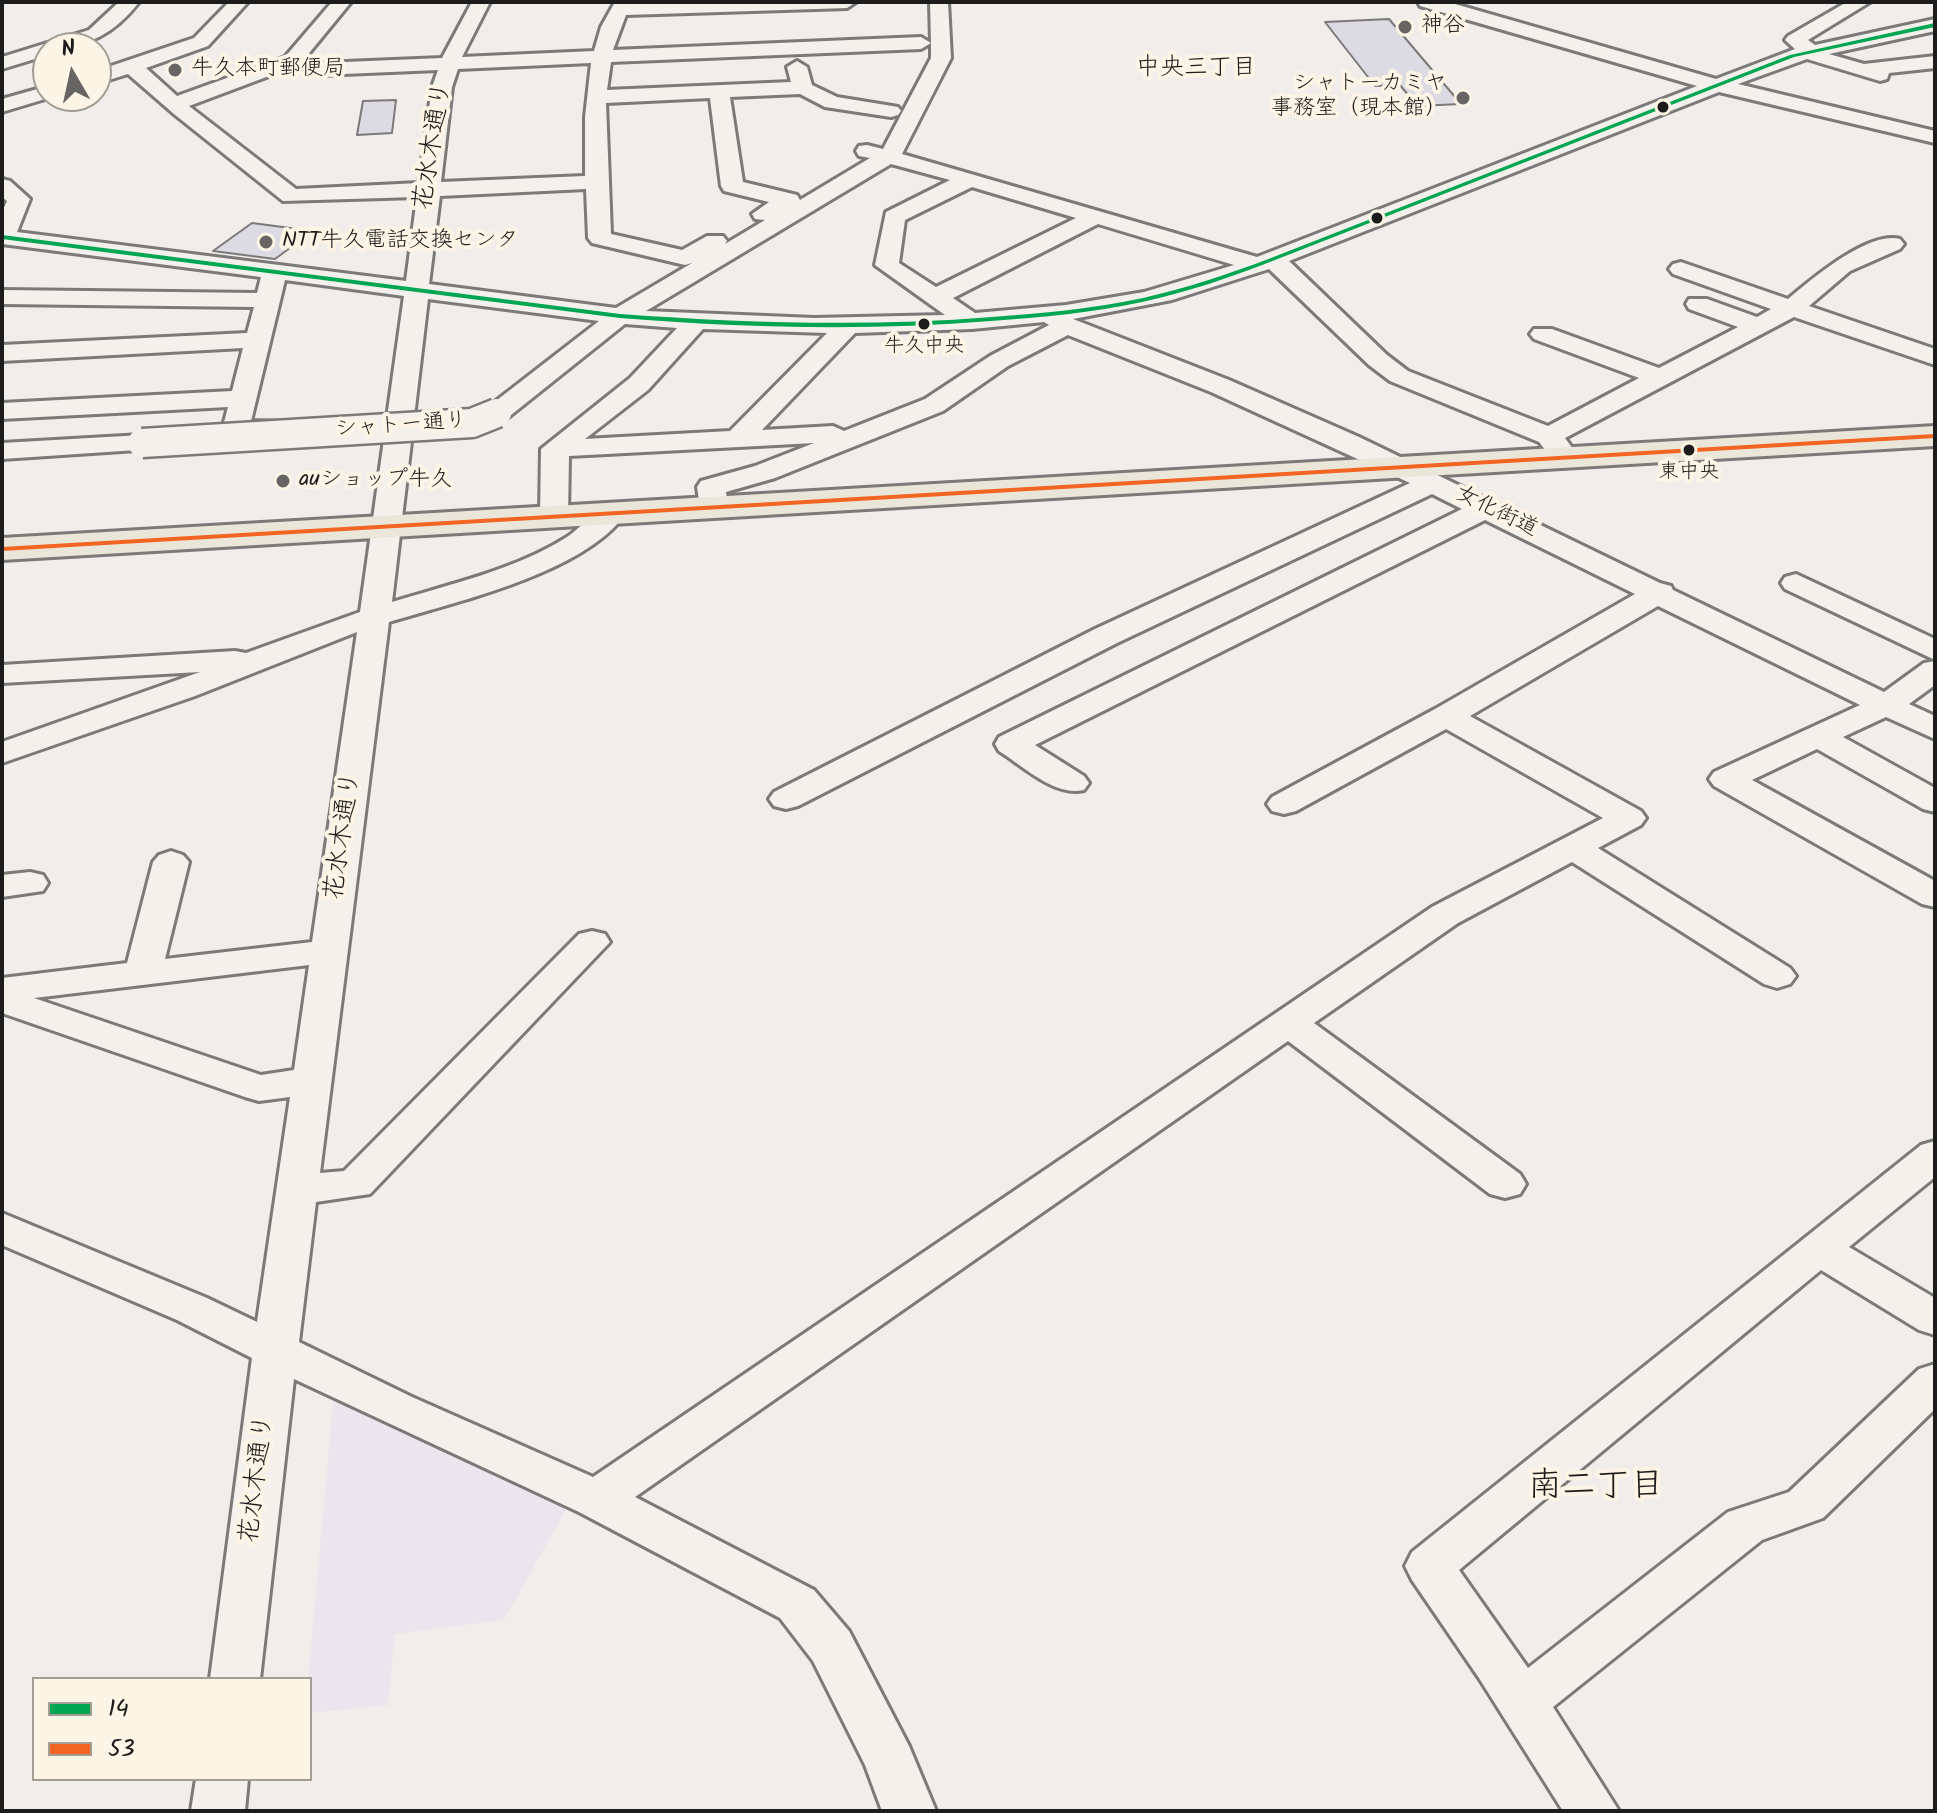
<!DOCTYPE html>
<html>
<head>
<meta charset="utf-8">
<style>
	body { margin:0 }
	#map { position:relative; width:1937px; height:1813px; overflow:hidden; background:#f0edeb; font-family:Kalam,sans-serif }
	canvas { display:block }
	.frame { position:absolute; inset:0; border:4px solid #1c1c1c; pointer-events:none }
	.legend { position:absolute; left:32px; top:1677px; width:280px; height:104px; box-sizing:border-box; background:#fcf5e5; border:2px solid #a29e95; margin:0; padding:10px 14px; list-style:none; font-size:24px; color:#1c1c1c }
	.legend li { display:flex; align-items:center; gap:16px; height:40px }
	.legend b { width:40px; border:2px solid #a29e95 }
	.north { position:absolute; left:32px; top:32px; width:80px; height:80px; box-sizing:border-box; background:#fcf5e5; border:2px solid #a29e95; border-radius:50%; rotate:351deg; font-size:22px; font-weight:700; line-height:32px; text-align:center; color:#1c1c1c }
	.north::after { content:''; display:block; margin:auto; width:28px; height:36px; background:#666564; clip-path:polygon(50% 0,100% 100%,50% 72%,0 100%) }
</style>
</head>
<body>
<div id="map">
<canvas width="1937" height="1813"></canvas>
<div class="frame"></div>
<ul class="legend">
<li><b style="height:10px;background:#00a651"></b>14</li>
<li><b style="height:10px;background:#f26522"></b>53</li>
</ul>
<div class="north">N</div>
</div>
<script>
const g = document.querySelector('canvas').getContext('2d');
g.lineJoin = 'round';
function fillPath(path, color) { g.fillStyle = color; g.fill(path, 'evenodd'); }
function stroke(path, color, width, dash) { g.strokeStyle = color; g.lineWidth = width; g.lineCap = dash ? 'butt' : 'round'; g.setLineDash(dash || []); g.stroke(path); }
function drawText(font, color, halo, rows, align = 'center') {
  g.font = font + ' Kalam,"Klee One",sans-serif'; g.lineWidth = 8; g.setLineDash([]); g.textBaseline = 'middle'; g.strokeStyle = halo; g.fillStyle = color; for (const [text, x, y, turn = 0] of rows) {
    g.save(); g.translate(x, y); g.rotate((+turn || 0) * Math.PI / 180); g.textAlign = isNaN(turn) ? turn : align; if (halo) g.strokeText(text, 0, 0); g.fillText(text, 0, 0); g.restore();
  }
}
const built = new Path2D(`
	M 334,1392 L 567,1508 L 504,1620 L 395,1634 L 388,1705 L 310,1713 L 308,1679 Z`);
const building = new Path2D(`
	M 1389,19 L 1461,104 L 1417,106 L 1400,85 L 1375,86 L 1325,22 Z
	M 396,100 L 392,133 L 357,135 L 363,101 Z
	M 252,223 L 313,231 L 275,259 L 213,251 Z`);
const minor = new Path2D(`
	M 119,2 L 139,2 C 115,33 88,48 48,48 L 48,55 L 2,69 L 2,57 L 89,30 Z
	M 229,2 L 248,2 L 208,46 L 146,68 L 177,96 L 285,57 L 332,2 L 351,2 L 305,58 L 321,63 L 442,58 L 472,2 L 490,2 L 462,57 L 594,51 L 601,27 L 615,2 L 856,2 L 847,8 L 626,15 L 613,50 L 921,37 L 931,43 L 930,2 L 948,2 L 951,58 L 902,154 L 1257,257 L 1697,86 L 1420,6 L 1418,2 L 1448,2 L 1716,79 L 1795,49 L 1785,40 L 1788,36 L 1847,2 L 1870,2 L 1808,40 L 1815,45 L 1935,19 L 1935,31 L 1829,54 L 1864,64 L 1935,56 L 1935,68 L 1889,73 L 1887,79 L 1880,81 L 1807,59 L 1738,84 L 1935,131 L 1935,143 L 1719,92 L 1289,261 L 1387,355 L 1408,371 L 1548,426 L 1639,378 L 1534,339 L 1530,334 L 1534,329 L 1552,329 L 1659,368 L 1738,327 L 1689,309 L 1686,304 L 1689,299 L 1707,299 L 1757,317 L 1771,309 L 1673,274 L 1669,269 L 1673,264 L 1681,262 L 1788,299 C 1812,279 1868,231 1900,239 L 1904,244 L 1900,249 L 1850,271 L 1809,306 L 1935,349 L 1935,365 L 1794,317 L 1565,438 L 1576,453 L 1572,459 C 1554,463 1549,455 1539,442 L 1390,381 L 1369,365 L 1269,269 L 1172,300 L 1073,319 L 1229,380 L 1359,437 L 1660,583 L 1671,586 L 1673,590 L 1884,692 L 1924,663 L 1935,661 L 1935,685 L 1909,704 L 1935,716 L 1935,739 L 1886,717 L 1843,737 L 1935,788 L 1935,812 L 1923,809 L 1817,749 L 1752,780 L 1935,881 L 1935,907 L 1922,904 L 1714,786 L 1709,779 L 1714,772 L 1860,705 L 1658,606 L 1470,716 L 1641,811 L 1646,818 L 1641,825 L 1598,848 L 1790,968 L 1796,976 L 1790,984 L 1777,988 L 1764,984 L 1572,862 L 1458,923 L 1314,1023 L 1520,1174 L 1526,1184 L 1520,1194 L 1505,1198 L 1490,1194 L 1288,1041 L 635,1497 L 814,1590 L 849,1631 L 909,1746 L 936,1811 L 882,1811 L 865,1765 L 813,1661 L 780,1618 L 579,1512 L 294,1379 L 260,1679 L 210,1679 L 252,1358 L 177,1320 L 2,1245 L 2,1213 L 207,1298 L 257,1322 L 290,1097 L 259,1101 L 245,1097 L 2,1013 L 2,978 L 127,963 L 153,862 L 159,855 L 171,851 L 183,855 L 189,862 L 165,959 L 312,942 L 357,632 L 195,696 L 2,763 L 2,742 L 200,672 L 2,683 L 2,665 L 235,651 L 246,653 L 360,612 L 404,296 L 285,280 L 251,421 L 287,422 L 291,428 L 287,434 L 235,438 L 225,436 L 222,430 L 228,407 L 2,419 L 2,403 L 232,391 L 243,348 L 2,361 L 2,345 L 247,333 L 254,307 L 2,304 L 2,290 L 257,293 L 261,277 L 2,244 L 2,212 L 7,201 L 2,197 L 2,179 L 10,181 L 30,199 L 17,232 L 406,281 L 417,197 L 283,201 L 174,114 L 128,74 L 96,84 L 96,71 L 194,38 ZM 931,43 L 931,58 L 883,149 L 867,145 L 859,146 L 856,151 L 859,156 L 870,158 L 800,200 L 797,195 L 743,182 L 730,97 L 800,94 L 825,107 L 891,117 L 898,115 L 901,111 L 898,107 L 837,97 L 812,85 L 807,67 L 797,61 L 787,67 L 791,82 L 607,90 L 611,62 L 921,49 ZM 591,63 L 585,117 L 585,176 L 441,182 L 452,87 L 458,69 ZM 293,67 L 320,75 L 438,70 L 432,87 L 419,183 L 296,189 L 189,106 ZM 710,98 L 721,186 L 724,191 L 769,202 L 752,214 L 755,219 L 765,220 L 725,244 L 727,241 L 723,236 L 707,236 L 682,250 L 611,234 L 606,103 ZM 891,164 L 950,180 L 886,212 L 875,265 L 945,315 L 814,318 L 646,311 ZM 972,187 L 1076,218 L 936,287 L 899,263 L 905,220 ZM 586,189 L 588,238 L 592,243 L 685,265 L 692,263 L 616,308 L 429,284 L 440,196 ZM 1098,224 L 1234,265 L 1144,292 L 1066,305 L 975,313 L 953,298 ZM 428,299 L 599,321 L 488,407 L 484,413 L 488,419 L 506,419 L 625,324 L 677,328 L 630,378 L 541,449 L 540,516 L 544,522 L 554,525 L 564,522 L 568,516 L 569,456 L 814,443 L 755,466 L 701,481 L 697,487 L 700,507 L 704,513 L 714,516 L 724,513 L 728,507 L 726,492 L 775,478 L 943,411 L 1008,366 L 1068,335 L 1211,392 L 1410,483 L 1095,629 L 774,792 L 769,799 L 774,806 L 786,809 L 798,806 L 1117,643 L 1432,494 L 1462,509 L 999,737 L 995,744 L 999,751 C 1023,766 1055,797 1084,790 L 1089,783 L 1084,776 L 1035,745 L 1485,520 L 1635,594 L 1435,709 L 1272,797 L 1267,804 L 1272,811 L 1284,814 L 1296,811 L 1446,729 L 1603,818 L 1432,907 L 593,1477 L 412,1397 L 299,1342 L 316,1202 L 370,1194 L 610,942 L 605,934 L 592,931 L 579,934 L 344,1171 L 320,1173 L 389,622 C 458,601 585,573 627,512 L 623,506 C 598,500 586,525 567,537 C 515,570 450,584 392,602 ZM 1044,322 L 1049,325 L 990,356 L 925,399 L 844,431 L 833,426 L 762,430 L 855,333 L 972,329 ZM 703,329 L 827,333 L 730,431 L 585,439 L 648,390 ZM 309,965 L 294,1070 L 261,1075 L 34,998 Z
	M 48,86 L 48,96 L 55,96 L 2,112 L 2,99 Z
	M 142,435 L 152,437 L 156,443 L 152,449 L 2,459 L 2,443 Z
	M 1796,574 L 1935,639 L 1935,660 L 1785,589 L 1781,583 L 1785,577 Z
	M 30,872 L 43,875 L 48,883 L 43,891 L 2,897 L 2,875 Z
	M 1935,1141 L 1935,1177 L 1849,1247 L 1935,1298 L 1935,1335 L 1919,1330 L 1821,1270 L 1459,1570 L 1528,1668 L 1728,1512 L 1789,1492 L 1919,1369 L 1935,1364 L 1935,1409 L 1823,1518 L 1762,1540 L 1553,1707 L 1619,1811 L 1563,1811 L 1479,1678 L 1412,1580 L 1405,1566 L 1412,1552 L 1921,1145 Z
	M 196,1779 L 248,1779 L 245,1811 L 191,1811 Z`);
const major = new Path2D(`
	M 1935,426 L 1935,446 L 2,560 L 2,538 Z`);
const minorBridge = new Path2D(`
	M 142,443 L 472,423 L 497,413`);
const bus1 = new Path2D(`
	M 1935,23 L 1935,27 L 1794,57 L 1275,260 C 1232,277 1188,292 1142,302 C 1092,313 1042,317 991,321 C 867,331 744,328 620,318 L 2,239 L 2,235 L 620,314 C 744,323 868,327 992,317 C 1042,313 1093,309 1143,298 C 1187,288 1229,274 1271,258 L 1790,55 Z`);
const bus2 = new Path2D(`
	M 1935,434 L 1935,438 L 2,551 L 2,547 Z`);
const markers = [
	[1405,27,8,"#666564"],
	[175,70,8,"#666564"],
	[1463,98,8,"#666564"],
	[1663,107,7,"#1c1c1c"],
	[1377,218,7,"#1c1c1c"],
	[266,242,8,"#666564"],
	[924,324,7,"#1c1c1c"],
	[1689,450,7,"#1c1c1c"],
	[283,481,8,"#666564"]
];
const farBusnames = [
	["牛久中央",924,348],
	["東中央",1689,474]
];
const farPoinames = [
	["神谷",1421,27],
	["牛久本町郵便局",191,70],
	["シャトーカミヤ",1447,85,"right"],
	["事務室（現本館）",1447,110,"right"],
	["NTT牛久電話交換センタ",282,242],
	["auショップ牛久",299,481]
];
const farStreetnames = [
	["シャトー通り",401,427,-4],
	["女化街道",1496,513,26]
];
const farNeighbourhoodnames = [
	["中央三丁目",1196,70]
];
const streetNames = [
	["花水木通り",435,146,-81],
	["花水木通り",345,836,-82],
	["花水木通り",259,1479,-83]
];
const nearNeighbourhoodnames = [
	["南二丁目",1596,1489]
];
fillPath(built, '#eae6ed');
fillPath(building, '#dcdae2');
stroke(building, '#7b7a79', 2);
stroke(minor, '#7b7a79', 6);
stroke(major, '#7b7a79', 6);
fillPath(minor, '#f4f1ec');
fillPath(major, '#ebe6da');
stroke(minorBridge, '#7b7a79', 33, []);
stroke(minorBridge, '#f4f1ec', 28);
fillPath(bus1, '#00a651');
fillPath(bus2, '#f26522');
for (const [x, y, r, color] of markers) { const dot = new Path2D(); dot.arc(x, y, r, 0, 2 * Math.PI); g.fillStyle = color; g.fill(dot); stroke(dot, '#fcf5e5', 3); }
drawText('20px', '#1c1c1c', '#fcf5e5', farBusnames);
drawText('22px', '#1c1c1c', '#fcf5e5', farPoinames, 'left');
drawText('22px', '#1c1c1c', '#fcf5e5', farStreetnames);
drawText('24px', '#1c1c1c', '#fcf5e5', farNeighbourhoodnames);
drawText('26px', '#1c1c1c', '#fcf5e5', streetNames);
drawText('34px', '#1c1c1c', '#fcf5e5', nearNeighbourhoodnames);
</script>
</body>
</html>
